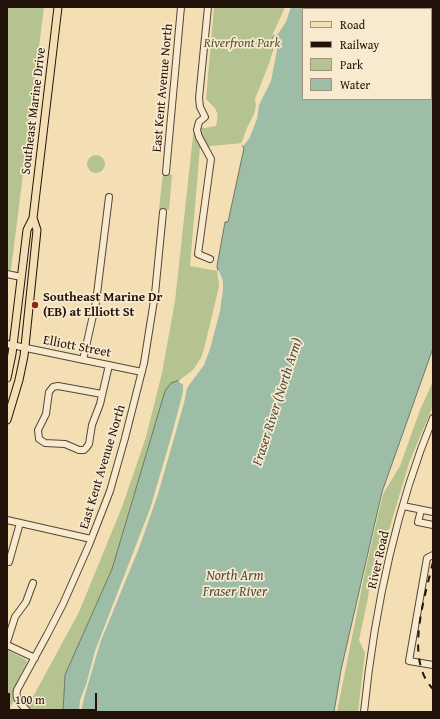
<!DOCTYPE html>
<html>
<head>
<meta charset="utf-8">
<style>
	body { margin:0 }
	#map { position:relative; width:440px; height:719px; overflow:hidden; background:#f4dfb4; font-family:"Gentium Book Plus",serif }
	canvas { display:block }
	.frame { position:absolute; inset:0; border:8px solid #23120a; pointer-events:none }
	.legend { position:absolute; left:302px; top:8px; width:130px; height:92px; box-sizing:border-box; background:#f8eace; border:1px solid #a39480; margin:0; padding:5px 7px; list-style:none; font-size:12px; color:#23120a }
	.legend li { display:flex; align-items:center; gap:8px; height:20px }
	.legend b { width:20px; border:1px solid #a39480 }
	.scale { position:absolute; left:8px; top:693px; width:89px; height:18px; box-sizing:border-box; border:2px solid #23120a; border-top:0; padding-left:5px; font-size:12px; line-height:14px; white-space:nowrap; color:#23120a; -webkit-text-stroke:3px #f8eace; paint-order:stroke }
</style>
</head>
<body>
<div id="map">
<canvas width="440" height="719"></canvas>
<div class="frame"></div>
<ul class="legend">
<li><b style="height:5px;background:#f4dfb4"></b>Road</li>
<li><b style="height:5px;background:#23120a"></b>Railway</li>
<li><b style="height:11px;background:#b5c391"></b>Park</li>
<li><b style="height:11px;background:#9dbda7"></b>Water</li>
</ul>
<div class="scale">100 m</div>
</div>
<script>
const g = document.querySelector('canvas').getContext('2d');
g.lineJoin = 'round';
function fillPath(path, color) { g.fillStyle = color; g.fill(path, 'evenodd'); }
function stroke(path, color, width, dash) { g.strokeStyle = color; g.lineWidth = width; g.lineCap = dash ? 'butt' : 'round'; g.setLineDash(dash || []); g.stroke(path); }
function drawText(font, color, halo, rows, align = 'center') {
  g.font = font + ' "Gentium Book Plus",serif'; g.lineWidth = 3.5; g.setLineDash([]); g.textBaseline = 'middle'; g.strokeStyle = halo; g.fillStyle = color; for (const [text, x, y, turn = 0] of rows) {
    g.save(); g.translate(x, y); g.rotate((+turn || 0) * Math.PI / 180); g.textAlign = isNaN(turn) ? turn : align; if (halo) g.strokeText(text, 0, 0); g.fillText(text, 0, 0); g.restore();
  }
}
const green = new Path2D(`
	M 7,7 L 44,7 L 11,270 L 7,270 Z
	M 214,7 L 286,7 L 273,37 L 274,45 L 271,61 L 257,99 L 257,109 L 243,143 L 200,147 L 190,266 L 218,271 L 220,285 L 205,349 L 200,364 L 186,378 L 179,381 L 184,385 L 179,410 L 150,509 L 95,651 L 86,685 L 80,700 L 79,712 L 65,712 L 64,691 L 63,712 L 32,712 L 28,706 L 79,612 L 122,507 L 146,437 L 162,373 L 175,301 L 194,127 L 205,128 L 216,126 C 220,111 216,109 206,99 ZM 162,402 L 163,406 L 160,419 L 148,463 L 133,506 L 111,577 L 76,650 L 67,671 L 64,683 L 65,675 L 112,569 Z
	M87 164a9 9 0 1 1 18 0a9 9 0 1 1-18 0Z
	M 163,173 L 172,175 L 169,210 L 159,209 Z
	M 433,381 L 433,406 L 409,463 L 381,557 L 372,567 L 368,598 L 359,640 L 365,653 L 358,712 L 337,712 L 365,572 L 383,494 L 400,466 L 420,410 Z
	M 7,650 L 25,659 L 27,662 L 13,690 L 12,694 L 14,701 L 7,712 Z`);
const water = new Path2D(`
	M 286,7 L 433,7 L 433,348 L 382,492 L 341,670 L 334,712 L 63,712 L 65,675 L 112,569 L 165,391 L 171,383 L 186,378 L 200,364 L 205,349 L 220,285 L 217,266 L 225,222 L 228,222 L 244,148 L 242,145 L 257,109 L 271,61 L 274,45 L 273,37 ZM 303,9 L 431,9 L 431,99 L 303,99 Z`);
const pier = new Path2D(`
	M 285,7 L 291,7 L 286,22 L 278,34 L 272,36 Z
	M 273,38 L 277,39 L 278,45 L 271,81 L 259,105 L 257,119 L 249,139 L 243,146 L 241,144 L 247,128 L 254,114 L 256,106 L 255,99 L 270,61 L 273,49 Z
	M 217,270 L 219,271 L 223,281 L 223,289 L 220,311 L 210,349 L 204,365 L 187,388 L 184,403 L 158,494 L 139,548 L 100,643 L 84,698 L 81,712 L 79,712 L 80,700 L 86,685 L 95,651 L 150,509 L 172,434 L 183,392 L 183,385 L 178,381 L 193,370 L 201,358 L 204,349 L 219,286 Z`);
const minor = new Path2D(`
	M 208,7 L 199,98 L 200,107 L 205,117 L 199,122 L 197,130 L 199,137 L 211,159 L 198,254 L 210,259
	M 166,172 L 181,7
	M 7,274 L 21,277
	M 7,344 L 142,372
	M 83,360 L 96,302 L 109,197
	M 102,394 L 58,386 L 53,387 L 49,392 L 46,414 L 38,430 L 39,439 L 45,443 L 65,444 L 79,450 L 84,450 L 86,448 L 89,444 L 92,425 L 100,404 L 109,365
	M 403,506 L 433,512
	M 421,510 L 418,522 L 433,525
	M 7,520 L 91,539
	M 433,555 L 427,558 L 409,661 L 433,665
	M 9,562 L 20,523
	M 7,642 L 15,617 L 26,602 L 33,583
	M 7,645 L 35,658
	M 28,712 C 23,705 14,700 17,690 L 47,635 L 63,604 L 89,545 L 110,491 L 125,438 L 144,363 L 155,294 L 163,212
	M 364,712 C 374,613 395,511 433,418`);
const major = new Path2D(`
	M 7,378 L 12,354 L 27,230 L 33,218 L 58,7
	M 7,420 L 19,380 L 24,356 L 37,230 L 33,218`);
const rail = new Path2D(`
	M 433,562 C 425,597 404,659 433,689`);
const markers = [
	[35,305,4,"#8f2418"]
];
const parkNames = [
	["Riverfront Park",242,44]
];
const streetNames = [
	["East Kent Avenue North",163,88,-85],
	["Southeast Marine Drive",34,111,-83],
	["Elliott Street",77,347,11],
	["East Kent Avenue North",103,467,-73],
	["River Road",379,560,-77]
];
const poiNames = [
	["Southeast Marine Dr",43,298],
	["(EB) at Elliott St",43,313]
];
const waterNames = [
	["Fraser River (North Arm)",278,402,-72],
	["North Arm",235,576],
	["Fraser River",235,592]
];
fillPath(green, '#b5c391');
fillPath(water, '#9dbda7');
stroke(water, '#6c7968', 1);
fillPath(pier, '#f4dfb4');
stroke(minor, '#574534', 8);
stroke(major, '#23120a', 9);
stroke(minor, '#f8eace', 6);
stroke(major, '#f4dfb4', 7);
stroke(rail, '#23120a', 2, [7, 7]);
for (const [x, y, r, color] of markers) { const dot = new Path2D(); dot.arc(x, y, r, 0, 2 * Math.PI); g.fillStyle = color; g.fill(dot); stroke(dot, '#f8eace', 1.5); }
drawText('italic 13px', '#565039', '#f8eace', parkNames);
drawText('13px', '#23120a', '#f8eace', streetNames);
drawText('bold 13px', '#23120a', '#f8eace', poiNames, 'left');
drawText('italic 14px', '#4e4e41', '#f8eace', waterNames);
</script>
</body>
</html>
